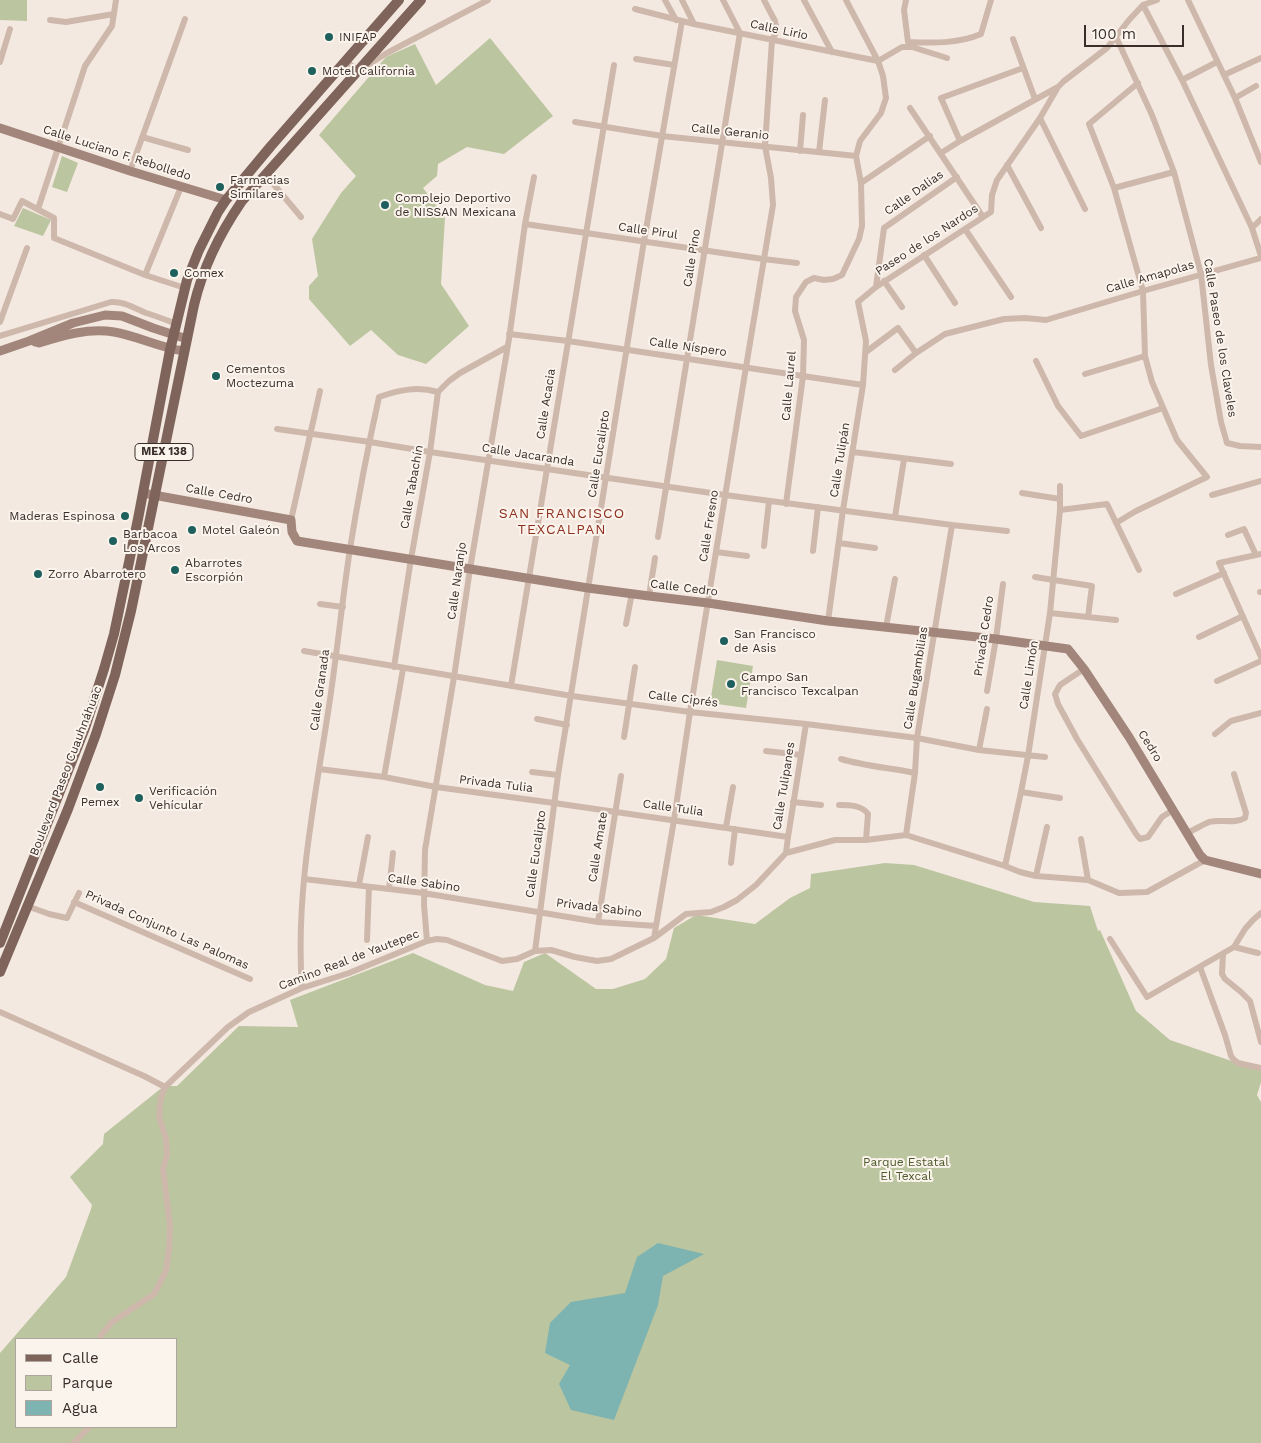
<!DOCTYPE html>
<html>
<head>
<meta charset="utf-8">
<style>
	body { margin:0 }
	#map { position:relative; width:1261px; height:1443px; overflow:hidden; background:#f4e9e0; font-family:"Work Sans",sans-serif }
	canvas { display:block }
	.legend { position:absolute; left:15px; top:1338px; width:162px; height:90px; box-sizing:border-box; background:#fbf4ed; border:1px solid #aea59f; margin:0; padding:6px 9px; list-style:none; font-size:15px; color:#3b2e2a }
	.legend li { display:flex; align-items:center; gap:10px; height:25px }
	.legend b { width:25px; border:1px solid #aea59f }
	.scale { position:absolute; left:1084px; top:25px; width:100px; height:22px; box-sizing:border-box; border:2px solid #3b2e2a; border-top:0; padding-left:6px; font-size:15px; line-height:18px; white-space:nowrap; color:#3b2e2a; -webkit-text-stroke:4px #fbf4ed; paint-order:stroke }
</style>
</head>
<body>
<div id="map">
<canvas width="1261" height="1443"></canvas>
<ul class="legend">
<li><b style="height:6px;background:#7e645b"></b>Calle</li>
<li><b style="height:14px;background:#bbc59f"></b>Parque</li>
<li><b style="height:14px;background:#7db3b1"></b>Agua</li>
</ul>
<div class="scale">100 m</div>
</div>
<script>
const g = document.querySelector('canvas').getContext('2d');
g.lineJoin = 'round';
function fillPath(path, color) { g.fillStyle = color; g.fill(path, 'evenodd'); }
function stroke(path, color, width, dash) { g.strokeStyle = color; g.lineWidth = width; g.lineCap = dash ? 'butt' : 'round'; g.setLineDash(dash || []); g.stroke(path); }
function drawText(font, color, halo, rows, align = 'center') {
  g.font = font + ' "Work Sans",sans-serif'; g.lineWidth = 4; g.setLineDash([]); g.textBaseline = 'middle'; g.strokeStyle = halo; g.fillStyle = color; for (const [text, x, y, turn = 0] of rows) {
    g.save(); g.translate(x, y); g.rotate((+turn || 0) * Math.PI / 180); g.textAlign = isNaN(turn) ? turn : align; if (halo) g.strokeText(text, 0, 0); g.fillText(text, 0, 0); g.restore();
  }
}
const green = new Path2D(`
	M 0,0 L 27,0 L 27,21 L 0,20 Z
	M 490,38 L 553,116 L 504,154 L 467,147 L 438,164 L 437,176 L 423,188 L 445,217 L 441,284 L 469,326 L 426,364 L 398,355 L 371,330 L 350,346 L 309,299 L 309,286 L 318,276 L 312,239 L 341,193 L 356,176 L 319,135 L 386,57 L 415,44 L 436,85 Z
	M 62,156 L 78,163 L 67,192 L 52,187 Z
	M 23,208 L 51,220 L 43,236 L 14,226 Z
	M 717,660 L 753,666 L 746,708 L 710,703 Z
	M 885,863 L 914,865 L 1034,902 L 1090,906 L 1098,931 L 1100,930 L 1136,1011 L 1170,1040 L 1261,1071 L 1261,1082 L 1257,1095 L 1261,1102 L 1261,1443 L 0,1443 L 0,1353 L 66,1277 L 91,1209 L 92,1205 L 70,1177 L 103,1144 L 104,1134 L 164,1086 L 177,1086 L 239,1026 L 298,1027 L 290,1000 L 413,953 L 485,985 L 513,991 L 524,962 L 545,953 L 596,989 L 613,989 L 645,979 L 666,959 L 674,928 L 696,915 L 755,924 L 790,898 L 810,888 L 811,874 ZM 16,1339 L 176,1339 L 176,1427 L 16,1427 Z`);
const water = new Path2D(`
	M 658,1243 L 704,1254 L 663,1276 L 658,1305 L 614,1420 L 571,1410 L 559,1384 L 570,1365 L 545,1353 L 550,1323 L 571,1302 L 625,1293 L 637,1257 Z`);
const street = new Path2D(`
	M 665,0 L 676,20
	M 682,0 L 694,24
	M 804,0 L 832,52
	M 906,0 L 904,10 L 908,42 C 932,43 958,44 981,34 L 991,0
	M 1188,0 L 1235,98 L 1261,162
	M 1143,5 L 1182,80 L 1252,228 L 1261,256
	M 635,9 L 694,24 L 878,61
	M 50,20 L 66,22 L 114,14
	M 1116,37 L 1152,115 L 1174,172 L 1201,274 L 1211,365 L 1221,422 L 1227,443 L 1240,446 L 1261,447
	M 1013,39 L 1035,99
	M 636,59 L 674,65
	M 346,61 L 358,71 L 387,53 L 488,0
	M 878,61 L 902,47 L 912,47 L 947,58
	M 0,62 L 10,29
	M 1224,75 L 1261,58
	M 1182,80 L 1217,62
	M 1235,98 L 1256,86
	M 910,108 L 983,217
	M 1040,118 L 1085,209
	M 575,122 L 662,136 L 856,156
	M 142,137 L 188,150
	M 960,141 L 941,98 L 1023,68
	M 800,151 L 803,115
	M 819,152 L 825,100
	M 941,153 L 960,141 L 1058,87 L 1064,81 L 1107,48 L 1129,20 L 1143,5 L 1157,0
	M 1007,165 L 1041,228
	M 130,171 L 185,19
	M 265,174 L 301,217
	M 861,183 L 930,136
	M 1114,188 L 1174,172
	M 38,209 L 85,66 L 112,26 L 116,0
	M 0,214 L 13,219 L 22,201 L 54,218 L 54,238 L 145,275 L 185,288
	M 525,224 L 763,259 L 797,263
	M 1252,228 L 1261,219
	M 965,229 L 1011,297
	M 924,255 L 955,303
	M 145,275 L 181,187
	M 884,281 L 902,307
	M 876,287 L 884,228 L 957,177
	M 0,322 L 27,248
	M 509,334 L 568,341 L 863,385
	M 0,336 L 111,302 C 124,301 134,308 146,313 C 156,316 166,320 177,324
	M 866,352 L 898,328 L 916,353
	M 1036,361 L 1058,406 L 1081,436 L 1163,408
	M 895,370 L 916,353 L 945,334 L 1004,319 L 1025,318 L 1046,320 L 1143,291 L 1261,258
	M 1085,374 L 1145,356
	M 277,429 L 370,442 L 430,452 L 725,495 L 952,525 L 1007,531
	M 853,452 L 951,464
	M 1022,493 L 1060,499
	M 1212,495 L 1261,481
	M 786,504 L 803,376 L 804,340 L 795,311 L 796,297 L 806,282 L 814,278 L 824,280 L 833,279 L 842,275 L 859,239 L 862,226 L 861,183 L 856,156 L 860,141 L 881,113 L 886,98 L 883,76 L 878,61 L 846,0
	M 1060,510 L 1107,504 L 1139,570
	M 895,517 L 904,459
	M 291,520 L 320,391
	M 1116,523 L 1136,511 L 1207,477 L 1177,440 L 1152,382 L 1145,356 L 1143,291 L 1114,188 L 1089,124 L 1138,83
	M 1228,535 L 1244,529 L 1256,555
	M 658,537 L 740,33 L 723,0
	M 839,543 L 875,548
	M 764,546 L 769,501
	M 813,551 L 818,507
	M 716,552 L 747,556
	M 1261,554 L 1219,563 L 1261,657
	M 1035,577 L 1092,586 L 1088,617
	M 1260,592 L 1261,592
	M 1176,594 L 1224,573
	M 649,596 L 655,558
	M 320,604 L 343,607
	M 1050,613 L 1116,620
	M 828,621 L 843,510 L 863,385 L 866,341 L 858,302 L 876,287 L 991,212 L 992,195 L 997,180 L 1040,118 L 1058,87
	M 626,624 L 632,593
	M 886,627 L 895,579
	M 1199,637 L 1243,616
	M 304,651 L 572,696 L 690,712 L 806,724 L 917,738 L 979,750 L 1045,757
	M 394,667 L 411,559 L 430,452 L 438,392 L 449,381 L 460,373 L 507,347
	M 1084,669 L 1060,685 L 1055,694 L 1058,704 L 1077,739 L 1136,834 L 1140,839 L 1148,837 L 1162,817 L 1173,810
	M 1217,681 L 1261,661
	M 511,686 L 614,65
	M 987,691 L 996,639 L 1003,584
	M 537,719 L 567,725
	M 1215,734 L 1231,721 L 1261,713
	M 624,737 L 635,667
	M 979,750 L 987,709
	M 766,751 L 801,755
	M 841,759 C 865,766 890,768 915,773
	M 319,769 L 384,777 L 436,787 L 554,803 L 788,837
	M 532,772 L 558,775
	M 384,777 L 403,669
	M 1021,792 L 1060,798
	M 793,802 L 821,805
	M 839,805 C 849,805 862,805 868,814 L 866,840
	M 726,827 L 733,787
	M 1187,833 C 1194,830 1202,825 1209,822 C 1220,819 1235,824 1245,818 L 1246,813 L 1234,774
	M 906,835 L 915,773 L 917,738 L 952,525
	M 1081,839 L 1088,880
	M 786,853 L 788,837 L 806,724
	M 731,863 L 735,829
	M 1005,866 L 1021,792 L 1028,756 L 1050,613 L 1060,510 L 1060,486
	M 1036,876 L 1047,827
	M 304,879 L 423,893 L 598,922 L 656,926
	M 359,885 L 368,837
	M 389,889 L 393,853
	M 74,902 L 250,979
	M 27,906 L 49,914 L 67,918 L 79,893
	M 598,922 L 621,776
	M 654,938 L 674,820 L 690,712 L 746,367 L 773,205 L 771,178 L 765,146 L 772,40 L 777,31 L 775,21 L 764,0
	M 1110,939 L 1147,997 L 1234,947 L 1245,929 L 1253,920 L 1261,913
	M 367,940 L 369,887
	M 427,941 L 424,905 L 425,850 L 454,677 L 470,569 L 509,339 L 525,224 L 534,177
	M 1234,947 L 1258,953
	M 535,951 L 558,775 L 644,241 L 682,21
	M 1223,954 L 1222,974 L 1225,979 L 1241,992 L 1250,1001 L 1261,1042
	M 1200,967 L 1225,1035 L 1231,1056 L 1234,1060 L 1238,1063 L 1261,1068
	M 302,988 C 295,893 315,799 329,706 C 337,654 342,601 350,549 C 358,498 368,447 379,397 C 399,390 417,386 438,392
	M 0,1012 L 144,1076 L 165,1087
	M 165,1087 L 228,1027 L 249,1012 L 302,988 L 349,973 L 427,941 L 437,939 L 447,940 L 502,961 L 517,959 L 535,951 L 551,950 L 575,957 L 597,961 L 611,959 L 654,938 L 686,914 L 711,912 L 724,907 L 737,900 L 756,885 L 786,853 L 835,840 L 866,840 L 906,835 L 1005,866 L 1020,872 L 1036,876 L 1088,880 L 1119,893 L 1147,892 L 1205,860
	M 100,1339 L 101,1335 L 112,1322 L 154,1294 L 166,1271 L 169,1249 L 170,1226 L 163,1169 L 167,1155 L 166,1139 L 159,1116 L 161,1097 L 165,1087
	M 74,1443 L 89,1427`);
const secondary = new Path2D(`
	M 0,128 L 130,171 L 226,200
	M 35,342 L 39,343 C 64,335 88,328 114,332 C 138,336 160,348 184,351
	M 0,351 L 29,341 L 73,323 L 105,315 L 122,316 L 153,328 L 187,339
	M 148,494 L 291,520 L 292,532 L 297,541 L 588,588 L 649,596 L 708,603 L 828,621 L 996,639 L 1068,649 L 1084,669 L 1129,737 L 1200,855 L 1205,860 L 1261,874`);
const primary = new Path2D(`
	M 0,943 L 85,728 L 104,669 L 114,634 L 138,519 L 170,350 L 187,280 L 199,250 L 218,212 L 226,200 L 271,146 L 399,0
	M 0,972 L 68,809 L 96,734 L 115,675 L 131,611 L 194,305 C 203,267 220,233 242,201 L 421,0`);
const markers = [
	[329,37,5,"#1d605e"],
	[312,71,5,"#1d605e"],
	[220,187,5,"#1d605e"],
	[385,205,5,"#1d605e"],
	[174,273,5,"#1d605e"],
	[216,376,5,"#1d605e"],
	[125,516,5,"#1d605e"],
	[192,530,5,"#1d605e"],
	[113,541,5,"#1d605e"],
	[175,570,5,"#1d605e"],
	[38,574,5,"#1d605e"],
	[724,641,5,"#1d605e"],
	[731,684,5,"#1d605e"],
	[100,787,5,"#1d605e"],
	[139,798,5,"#1d605e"]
];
const shields = [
	[164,452,58]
];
const shieldNames = [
	["MEX 138",164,452]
];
const streetNames = [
	["Calle Lirio",779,30,12],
	["Calle Geranio",730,132,6],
	["Calle Luciano F. Rebolledo",117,153,18],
	["Calle Dalias",914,193,-35],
	["Calle Pirul",648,231,8],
	["Paseo de los Nardos",927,240,-33],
	["Calle Pino",692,258,-81],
	["Calle Amapolas",1150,277,-16],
	["Calle Paseo de los Claveles",1220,338,81],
	["Calle Níspero",688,347,8],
	["Calle Laurel",789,386,-85],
	["Calle Acacia",546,404,-81],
	["Calle Eucalipto",599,454,-81],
	["Calle Jacaranda",528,455,9],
	["Calle Tulipán",840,460,-81],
	["Calle Tabachín",412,487,-80],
	["Calle Cedro",219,494,10],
	["Calle Fresno",709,526,-81],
	["Calle Naranjo",457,581,-82],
	["Calle Cedro",684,588,7],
	["Privada Cedro",984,636,-82],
	["Calle Limón",1029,675,-81],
	["Calle Bugambilias",916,678,-81],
	["Calle Granada",320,690,-82],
	["Calle Ciprés",683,699,7],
	["Cedro",1150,746,58],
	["Boulevard Paseo Cuauhnáhuac",66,771,-69],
	["Privada Tulia",496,784,7],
	["Calle Tulipanes",784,786,-81],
	["Calle Tulia",673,808,8],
	["Calle Amate",598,847,-81],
	["Calle Eucalipto",536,854,-82],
	["Calle Sabino",424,883,8],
	["Privada Sabino",599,908,7],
	["Privada Conjunto Las Palomas",167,930,24],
	["Camino Real de Yautepec",349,960,-21]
];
const poiNames = [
	["INIFAP",339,37],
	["Motel California",322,71],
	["Farmacias",230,180],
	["Similares",230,194],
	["Complejo Deportivo",395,198],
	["de NISSAN Mexicana",395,212],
	["Comex",184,273],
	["Cementos",226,369],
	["Moctezuma",226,383],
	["Maderas Espinosa",115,516,"right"],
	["Motel Galeón",202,530],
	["Barbacoa",123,534],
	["Los Arcos",123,548],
	["Abarrotes",185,563],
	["Escorpión",185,577],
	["Zorro Abarrotero",48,574],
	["San Francisco",734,634],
	["de Asis",734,648],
	["Campo San",741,677],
	["Francisco Texcalpan",741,691],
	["Verificación",149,791],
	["Vehícular",149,805],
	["Pemex",100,802,"center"]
];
const parkNames = [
	["Parque Estatal",906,1162],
	["El Texcal",906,1176]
];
const neighbourhoodNames = [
	["SAN FRANCISCO",562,514],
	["TEXCALPAN",562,530]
];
fillPath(green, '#bbc59f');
fillPath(water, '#7db3b1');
stroke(street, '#ceb8ab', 6);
stroke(secondary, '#a2867c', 9);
stroke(primary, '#7e645b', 10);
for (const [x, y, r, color] of markers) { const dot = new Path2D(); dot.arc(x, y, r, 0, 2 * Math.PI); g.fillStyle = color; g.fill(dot); stroke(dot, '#fbf4ed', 2); }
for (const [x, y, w] of shields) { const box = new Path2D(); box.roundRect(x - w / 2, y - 8.5, w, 17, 4); g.fillStyle = '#fbf4ed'; g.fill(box); stroke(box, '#3b2e2a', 1); }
drawText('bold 11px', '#3b2e2a', null, shieldNames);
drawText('12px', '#3b2e2a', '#fbf4ed', streetNames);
drawText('12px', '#3b2e2a', '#fbf4ed', poiNames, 'left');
drawText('12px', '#4e5b2d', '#fbf4ed', parkNames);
g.letterSpacing = '1px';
drawText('14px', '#8f301f', '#fbf4ed', neighbourhoodNames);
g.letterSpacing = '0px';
</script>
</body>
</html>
